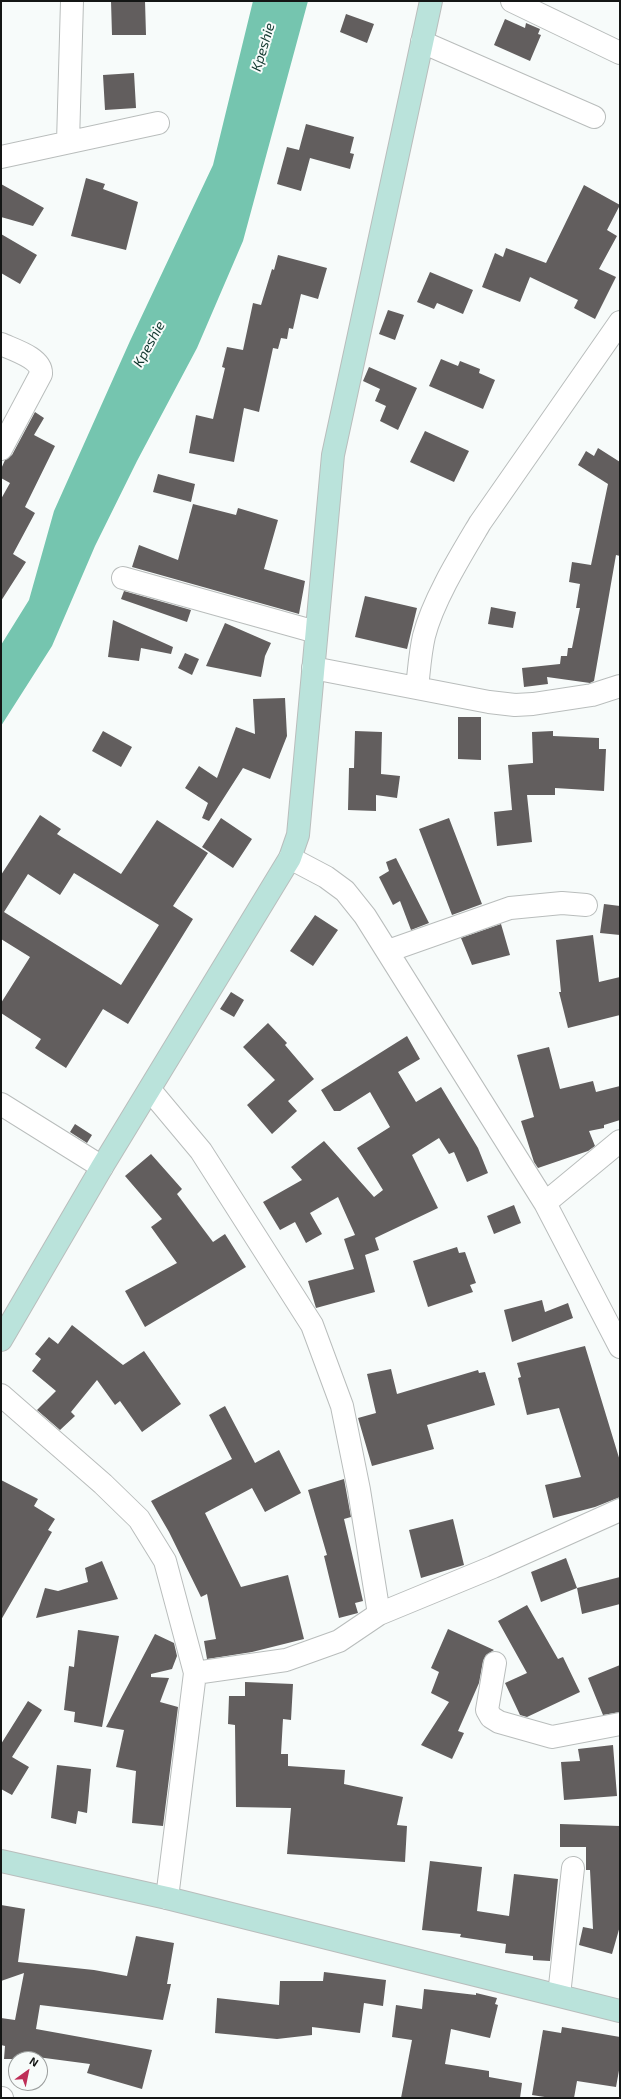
<!DOCTYPE html>
<html>
<head>
<meta charset="utf-8">
<style>
	body { margin:0 }
	#map { position:relative; width:621px; height:2099px; overflow:hidden; background:#f7fbfa; font-family:"Exo 2",sans-serif }
	canvas { display:block }
	.frame { position:absolute; inset:0; border:2px solid #141615; pointer-events:none }
	.north { position:absolute; left:8px; top:2051px; width:40px; height:40px; box-sizing:border-box; background:#f7fbfa; border:1px solid #9c9f9e; border-radius:50%; rotate:33deg; font-size:11px; font-weight:700; line-height:16px; text-align:center; color:#141615 }
	.north::after { content:''; display:block; margin:auto; width:14px; height:18px; background:#be2f58; clip-path:polygon(50% 0,100% 100%,50% 72%,0 100%) }
</style>
</head>
<body>
<div id="map">
<canvas width="621" height="2099"></canvas>
<div class="frame"></div>
<div class="north">N</div>
</div>
<script>
const g = document.querySelector('canvas').getContext('2d');
g.lineJoin = 'round';
function fillPath(path, color) { g.fillStyle = color; g.fill(path, 'evenodd'); }
function stroke(path, color, width, dash) { g.strokeStyle = color; g.lineWidth = width; g.lineCap = dash ? 'butt' : 'round'; g.setLineDash(dash || []); g.stroke(path); }
function drawText(font, color, halo, rows, align = 'center') {
  g.font = font + ' "Exo 2",sans-serif'; g.lineWidth = 4; g.setLineDash([]); g.textBaseline = 'middle'; g.strokeStyle = halo; g.fillStyle = color; for (const [text, x, y, turn = 0] of rows) {
    g.save(); g.translate(x, y); g.rotate((+turn || 0) * Math.PI / 180); g.textAlign = isNaN(turn) ? turn : align; if (halo) g.strokeText(text, 0, 0); g.fillText(text, 0, 0); g.restore();
  }
}
const water = new Path2D(`
	M 253,1 L 308,1 L 243,241 L 197,348 L 137,461 L 95,546 L 52,646 L 1,726 L 1,645 L 29,600 L 54,511 L 130,341 L 213,165 Z`);
const building = new Path2D(`
	M 111,1 L 145,1 L 146,35 L 112,35 Z
	M 346,14 L 374,24 L 367,43 L 340,32 Z
	M 505,19 L 525,28 L 526,23 L 540,29 L 538,34 L 541,35 L 530,61 L 494,45 Z
	M 134,73 L 136,108 L 105,110 L 103,75 Z
	M 306,124 L 354,137 L 350,153 L 354,154 L 350,169 L 310,158 L 301,191 L 277,184 L 287,147 L 299,150 Z
	M 86,178 L 105,184 L 103,189 L 138,202 L 126,250 L 71,236 Z
	M 1,184 L 44,208 L 33,226 L 1,217 Z
	M 584,185 L 620,205 L 607,230 L 617,236 L 599,269 L 616,277 L 595,319 L 574,308 L 578,300 L 530,277 L 520,302 L 482,287 L 495,253 L 503,257 L 506,248 L 546,263 Z
	M 1,234 L 37,255 L 20,284 L 1,273 Z
	M 278,255 L 327,268 L 318,299 L 301,294 L 293,329 L 289,328 L 287,339 L 281,338 L 278,349 L 273,348 L 259,412 L 244,408 L 234,462 L 189,453 L 196,415 L 213,419 L 225,368 L 222,367 L 227,347 L 243,350 L 253,303 L 261,305 L 272,269 L 274,270 Z
	M 430,272 L 473,290 L 463,314 L 437,303 L 434,309 L 417,302 Z
	M 388,310 L 404,315 L 395,340 L 379,334 Z
	M 441,359 L 458,366 L 460,361 L 480,369 L 479,373 L 495,380 L 483,409 L 429,386 Z
	M 369,367 L 417,388 L 398,430 L 380,421 L 386,406 L 375,401 L 380,389 L 363,381 Z
	M 35,412 L 44,418 L 34,435 L 55,446 L 25,507 L 35,513 L 13,554 L 26,562 L 1,601 L 1,499 L 10,483 L 1,478 L 1,469 L 5,460 L 12,455 Z
	M 425,431 L 469,451 L 454,482 L 410,462 Z
	M 598,448 L 620,462 L 620,556 L 616,555 L 594,681 L 590,683 L 547,677 L 548,684 L 524,687 L 522,668 L 560,664 L 561,656 L 567,656 L 568,648 L 572,648 L 580,608 L 576,608 L 580,584 L 569,582 L 572,562 L 591,565 L 608,484 L 578,465 L 586,451 L 594,456 Z
	M 158,474 L 195,484 L 191,502 L 153,492 Z
	M 193,504 L 236,515 L 238,508 L 278,520 L 264,569 L 305,581 L 299,614 L 132,567 L 139,545 L 178,560 Z
	M 124,591 L 191,610 L 187,622 L 121,599 Z
	M 365,596 L 417,608 L 407,649 L 355,637 Z
	M 491,607 L 516,612 L 513,628 L 488,624 Z
	M 113,620 L 173,647 L 171,654 L 141,648 L 139,661 L 108,657 Z
	M 225,623 L 271,643 L 265,656 L 261,677 L 206,666 Z
	M 185,653 L 199,659 L 192,675 L 178,668 Z
	M 285,698 L 287,736 L 270,779 L 243,768 L 209,821 L 202,818 L 208,803 L 185,788 L 199,766 L 217,778 L 236,727 L 255,734 L 253,699 Z
	M 458,717 L 481,717 L 481,760 L 458,759 Z
	M 103,731 L 132,747 L 121,767 L 92,751 Z
	M 355,731 L 382,732 L 381,774 L 400,776 L 397,798 L 376,795 L 376,811 L 348,810 L 349,768 L 354,768 Z
	M 553,731 L 553,736 L 599,738 L 599,749 L 606,749 L 604,791 L 555,788 L 555,795 L 527,795 L 532,842 L 497,846 L 494,812 L 512,810 L 508,765 L 533,763 L 532,732 Z
	M 40,815 L 61,829 L 57,834 L 121,874 L 157,820 L 208,853 L 173,906 L 193,919 L 128,1024 L 103,1009 L 66,1068 L 35,1048 L 41,1039 L 1,1013 L 1,1003 L 30,957 L 1,939 L 1,875 ZM 74,873 L 159,925 L 121,985 L 4,912 L 28,874 L 60,895 Z
	M 221,818 L 252,839 L 233,868 L 202,847 Z
	M 449,818 L 482,904 L 452,915 L 419,829 Z
	M 396,858 L 429,923 L 411,930 L 400,901 L 393,905 L 379,877 L 389,871 L 386,862 Z
	M 604,904 L 620,906 L 620,935 L 600,933 Z
	M 315,915 L 338,930 L 313,966 L 290,951 Z
	M 501,924 L 510,955 L 472,965 L 461,938 Z
	M 593,935 L 599,982 L 620,977 L 620,1015 L 568,1028 L 559,992 L 561,992 L 556,940 Z
	M 231,992 L 244,1000 L 234,1017 L 220,1009 Z
	M 268,1023 L 287,1043 L 285,1045 L 314,1079 L 288,1101 L 297,1111 L 272,1134 L 247,1105 L 275,1080 L 243,1047 Z
	M 407,1036 L 420,1059 L 398,1072 L 416,1102 L 441,1087 L 478,1148 L 488,1173 L 467,1182 L 454,1152 L 449,1154 L 439,1138 L 412,1155 L 438,1208 L 375,1238 L 379,1250 L 365,1255 L 375,1292 L 316,1308 L 308,1281 L 354,1269 L 344,1239 L 355,1235 L 338,1197 L 310,1213 L 322,1234 L 306,1243 L 295,1222 L 280,1230 L 263,1202 L 302,1180 L 291,1167 L 324,1141 L 374,1197 L 383,1190 L 357,1148 L 390,1127 L 370,1092 L 340,1111 L 334,1111 L 321,1090 Z
	M 549,1047 L 560,1089 L 593,1081 L 596,1092 L 620,1086 L 620,1120 L 604,1125 L 604,1128 L 589,1131 L 595,1146 L 588,1151 L 538,1168 L 534,1162 L 521,1121 L 534,1117 L 517,1055 Z
	M 75,1124 L 92,1135 L 87,1143 L 70,1132 Z
	M 151,1154 L 182,1189 L 177,1194 L 213,1242 L 225,1234 L 246,1267 L 145,1327 L 125,1291 L 177,1263 L 151,1227 L 162,1219 L 125,1176 Z
	M 514,1205 L 521,1223 L 494,1234 L 487,1216 Z
	M 457,1247 L 459,1253 L 465,1252 L 476,1283 L 470,1285 L 473,1292 L 428,1307 L 413,1261 Z
	M 542,1300 L 545,1312 L 568,1303 L 573,1318 L 512,1342 L 504,1310 Z
	M 72,1325 L 123,1365 L 144,1351 L 181,1404 L 142,1432 L 120,1401 L 115,1405 L 97,1380 L 71,1412 L 75,1416 L 60,1430 L 37,1410 L 56,1391 L 32,1371 L 41,1359 L 35,1354 L 49,1337 L 58,1344 Z
	M 585,1346 L 620,1461 L 620,1497 L 595,1507 L 553,1518 L 545,1485 L 581,1477 L 559,1408 L 527,1415 L 518,1378 L 521,1377 L 517,1363 Z
	M 391,1369 L 397,1394 L 478,1370 L 479,1373 L 485,1372 L 495,1405 L 427,1425 L 434,1449 L 372,1466 L 358,1418 L 376,1413 L 367,1374 Z
	M 225,1406 L 255,1463 L 279,1450 L 301,1493 L 265,1512 L 252,1488 L 205,1513 L 241,1587 L 288,1575 L 304,1639 L 252,1652 L 207,1659 L 204,1641 L 216,1639 L 207,1594 L 201,1597 L 169,1532 L 151,1501 L 232,1459 L 209,1415 Z
	M 344,1479 L 351,1517 L 344,1519 L 363,1601 L 355,1603 L 358,1613 L 339,1618 L 324,1556 L 327,1555 L 308,1490 Z
	M 1,1480 L 38,1499 L 34,1506 L 55,1519 L 48,1530 L 52,1532 L 1,1620 Z
	M 453,1519 L 464,1565 L 421,1578 L 409,1530 Z
	M 566,1558 L 577,1588 L 541,1602 L 531,1572 Z
	M 102,1561 L 118,1599 L 36,1618 L 45,1588 L 58,1591 L 88,1582 L 85,1568 Z
	M 620,1577 L 620,1604 L 582,1614 L 577,1588 Z
	M 527,1605 L 558,1659 L 563,1657 L 580,1692 L 527,1717 L 520,1715 L 505,1683 L 527,1673 L 498,1621 Z
	M 448,1629 L 494,1650 L 486,1655 L 483,1661 L 479,1683 L 458,1731 L 464,1733 L 452,1759 L 421,1745 L 449,1702 L 431,1693 L 439,1672 L 431,1668 Z
	M 78,1630 L 119,1636 L 102,1727 L 74,1722 L 75,1712 L 64,1710 L 69,1666 L 74,1667 Z
	M 155,1634 L 174,1643 L 177,1656 L 172,1669 L 151,1674 L 151,1677 L 169,1678 L 160,1702 L 178,1707 L 163,1826 L 132,1823 L 136,1771 L 116,1767 L 124,1730 L 106,1727 Z
	M 620,1665 L 620,1712 L 603,1715 L 588,1678 Z
	M 245,1682 L 293,1684 L 291,1720 L 283,1719 L 281,1754 L 288,1754 L 288,1766 L 345,1770 L 344,1784 L 403,1797 L 397,1825 L 407,1826 L 405,1862 L 287,1854 L 291,1808 L 236,1807 L 235,1725 L 228,1724 L 229,1696 L 245,1696 Z
	M 28,1701 L 42,1710 L 12,1757 L 29,1767 L 12,1795 L 1,1789 L 1,1744 Z
	M 613,1745 L 617,1796 L 564,1800 L 561,1762 L 580,1761 L 578,1749 Z
	M 57,1765 L 91,1769 L 87,1813 L 78,1811 L 76,1824 L 51,1818 Z
	M 560,1824 L 620,1826 L 620,1926 L 612,1954 L 579,1945 L 583,1927 L 593,1929 L 590,1870 L 586,1870 L 586,1847 L 560,1847 Z
	M 430,1861 L 482,1867 L 477,1911 L 509,1916 L 514,1874 L 558,1879 L 550,1961 L 533,1960 L 533,1956 L 505,1953 L 506,1944 L 460,1937 L 461,1934 L 422,1930 Z
	M 1,1905 L 25,1909 L 18,1962 L 94,1970 L 127,1976 L 136,1936 L 174,1943 L 167,1984 L 171,1984 L 163,2020 L 40,2005 L 36,2029 L 152,2050 L 142,2089 L 87,2073 L 90,2064 L 22,2055 L 22,2059 L 4,2059 L 5,2046 L 1,2045 L 1,2018 L 15,2020 L 24,1973 L 1,1981 Z
	M 324,1972 L 386,1980 L 383,2006 L 364,2003 L 360,2033 L 312,2027 L 312,2035 L 277,2039 L 215,2033 L 217,1998 L 279,2005 L 280,1981 L 323,1981 Z
	M 424,1989 L 476,1995 L 476,1993 L 497,1998 L 495,2004 L 498,2005 L 490,2038 L 451,2029 L 445,2064 L 489,2071 L 489,2077 L 522,2083 L 520,2098 L 401,2098 L 412,2040 L 392,2037 L 396,2005 L 422,2009 Z
	M 562,2027 L 620,2037 L 620,2065 L 616,2087 L 577,2081 L 574,2098 L 551,2098 L 532,2095 L 543,2030 L 561,2033 Z`);
const street = new Path2D(`
	M 512,1 L 620,53
	M 422,42 L 594,117
	M 68,142 L 72,1
	M 1,157 L 158,123
	M 1,344 C 14,350 42,358 41,374 L 1,449
	M 123,578 L 316,632
	M 313,668 L 489,702 L 515,705 L 533,704 L 592,695 L 620,686
	M 417,688 C 419,671 420,653 424,636 C 433,600 461,555 480,523 L 620,322
	M 290,858 L 326,877 L 345,891 L 365,916 L 545,1203 L 620,1347
	M 388,951 L 510,908 L 562,903 L 586,905
	M 150,1090 L 201,1151 L 312,1325 L 342,1406 L 359,1490 L 379,1614
	M 1,1104 L 102,1167
	M 545,1203 L 620,1141
	M 1,1395 L 103,1484 L 139,1519 L 165,1561 L 195,1673 L 167,1898
	M 495,1663 L 487,1710 L 491,1717 L 499,1722 L 552,1737 L 620,1724
	M 195,1673 L 286,1660 L 339,1641 L 379,1614 L 493,1567 L 620,1510
	M 559,1995 L 573,1868
	M 1,2098 L 2,2098`);
const secondary = new Path2D(`
	M 1,1340 L 102,1167 L 290,858 L 298,835 L 333,455 L 431,1
	M 1,1861 L 167,1898 L 620,2011`);
const waterNames = [
	["Kpeshie",263,47,-73],
	["Kpeshie",149,344,-61]
];
fillPath(water, '#75c5af');
fillPath(building, '#625e5e');
stroke(street, '#b9bdbc', 24);
stroke(secondary, '#b9bdbc', 24);
stroke(street, '#fff', 22);
stroke(secondary, '#bae3db', 22);
drawText('italic 14px', '#11372e', '#f7fbfa', waterNames);
</script>
</body>
</html>
